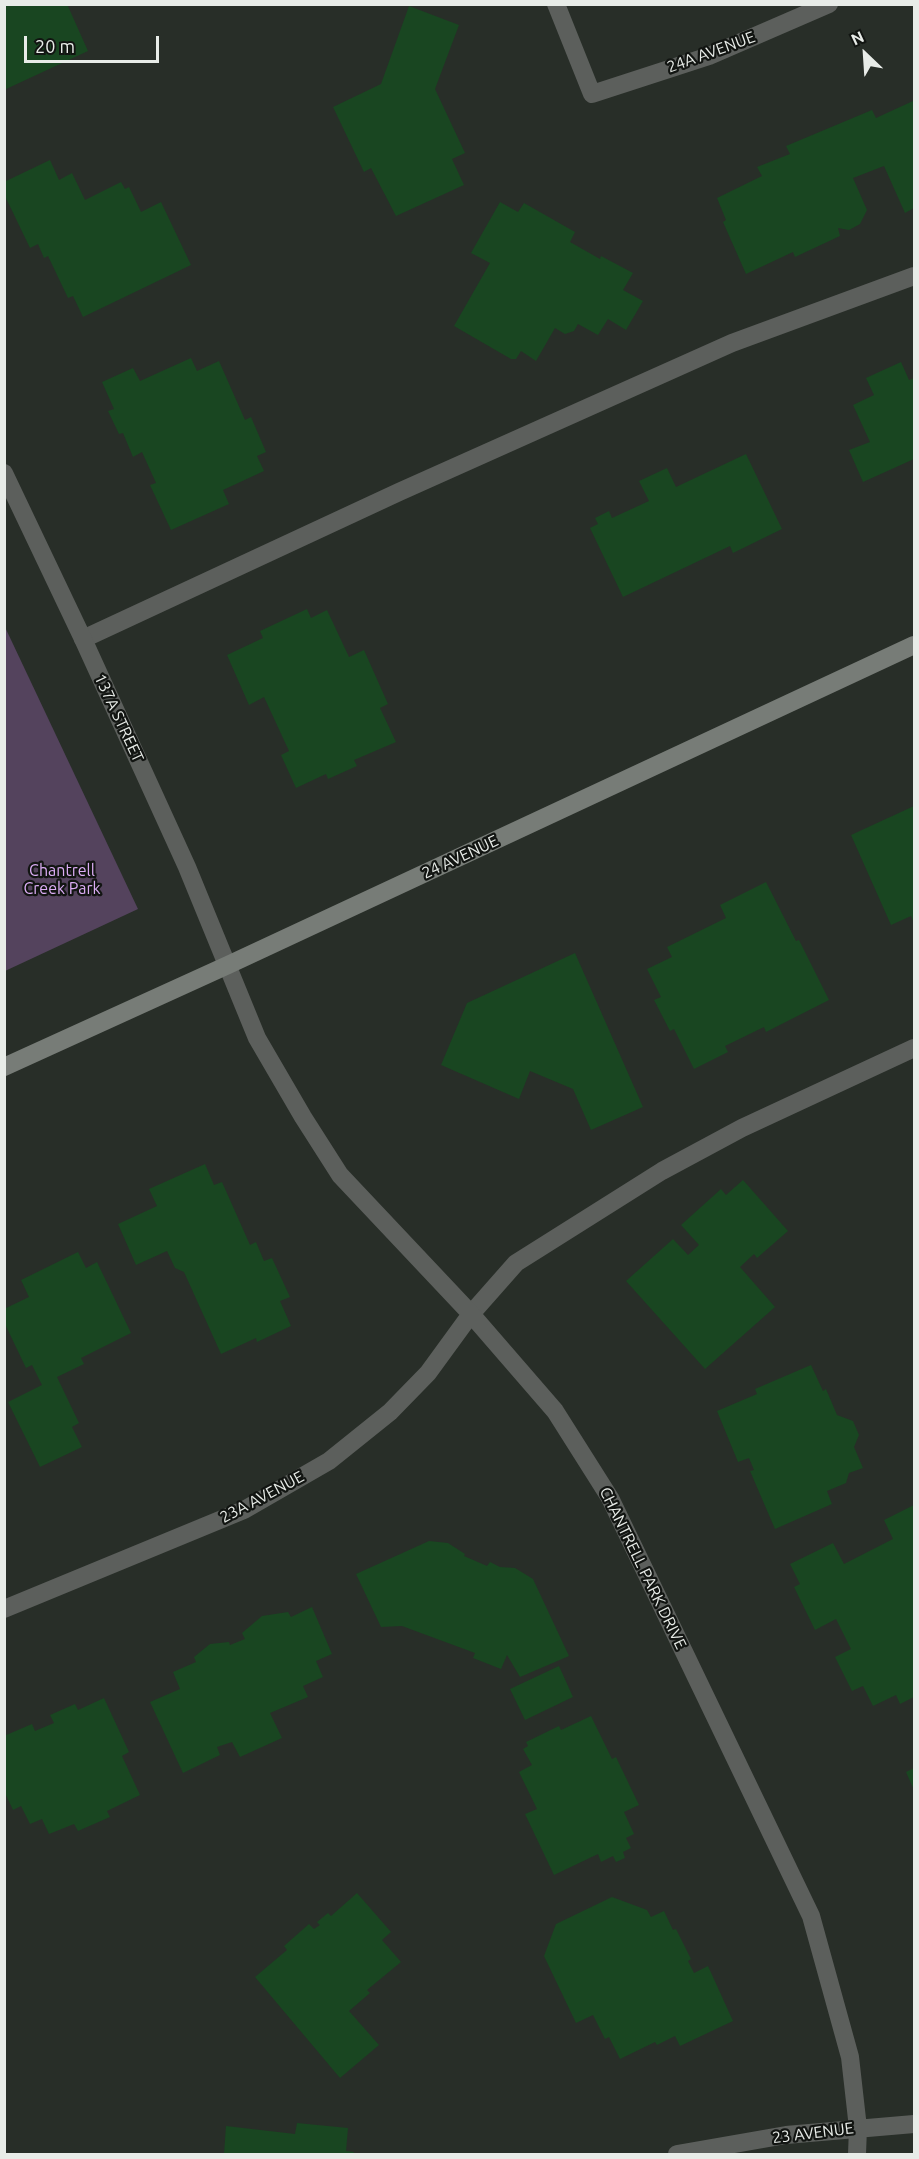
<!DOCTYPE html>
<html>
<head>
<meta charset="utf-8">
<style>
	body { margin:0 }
	#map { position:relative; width:919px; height:2159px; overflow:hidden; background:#282e28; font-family:Ubuntu,sans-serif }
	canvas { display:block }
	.frame { position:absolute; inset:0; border:6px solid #e8ece8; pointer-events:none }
	.north { position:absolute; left:835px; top:24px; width:60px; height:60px; -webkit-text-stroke:4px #121512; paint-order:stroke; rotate:335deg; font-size:16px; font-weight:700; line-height:24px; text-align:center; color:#e8ece8 }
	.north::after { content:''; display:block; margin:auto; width:21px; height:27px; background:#e8ece8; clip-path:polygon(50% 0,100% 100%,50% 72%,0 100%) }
	.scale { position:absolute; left:24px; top:36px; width:135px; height:27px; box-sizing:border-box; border:3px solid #e8ece8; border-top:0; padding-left:8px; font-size:18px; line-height:21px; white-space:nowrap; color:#e8ece8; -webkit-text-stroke:4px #121512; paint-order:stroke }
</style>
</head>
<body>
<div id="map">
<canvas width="919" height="2159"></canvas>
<div class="frame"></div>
<div class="north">N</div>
<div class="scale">20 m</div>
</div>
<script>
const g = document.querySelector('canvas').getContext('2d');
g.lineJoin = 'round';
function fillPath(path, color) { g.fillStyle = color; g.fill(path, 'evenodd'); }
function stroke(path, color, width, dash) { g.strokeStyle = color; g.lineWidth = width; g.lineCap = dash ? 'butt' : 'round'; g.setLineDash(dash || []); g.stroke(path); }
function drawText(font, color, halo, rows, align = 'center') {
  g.font = font + ' Ubuntu,sans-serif'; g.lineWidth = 4.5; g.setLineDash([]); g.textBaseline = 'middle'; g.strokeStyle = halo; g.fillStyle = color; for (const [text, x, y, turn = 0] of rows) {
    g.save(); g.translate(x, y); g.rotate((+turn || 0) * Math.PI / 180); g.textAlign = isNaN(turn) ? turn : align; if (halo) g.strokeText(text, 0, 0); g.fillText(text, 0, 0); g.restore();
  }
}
const green = new Path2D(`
	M 4,625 L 138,909 L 5,971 L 4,971 Z`);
const building = new Path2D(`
	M 4,4 L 67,4 L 88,51 L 4,90 Z
	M 409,6 L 459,25 L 435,89 L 465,153 L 452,159 L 464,185 L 396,216 L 371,168 L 364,172 L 333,107 L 381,84 Z
	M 913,101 L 914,208 L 905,213 L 884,166 L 853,178 L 867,210 L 860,224 L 849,230 L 838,228 L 840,236 L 795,257 L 793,252 L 746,274 L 723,222 L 726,220 L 717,198 L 762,176 L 757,167 L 790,154 L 786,146 L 872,110 L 876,118 Z
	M 50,160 L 59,180 L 72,173 L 85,200 L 121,182 L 125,189 L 129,187 L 141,212 L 161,202 L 191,265 L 83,317 L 73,296 L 68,298 L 48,256 L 44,258 L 38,244 L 30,248 L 4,194 L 4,182 Z
	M 500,202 L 518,212 L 524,203 L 575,232 L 570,242 L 600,259 L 601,256 L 633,273 L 623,290 L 643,301 L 626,330 L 608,319 L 598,335 L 578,324 L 574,331 L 565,334 L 555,328 L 536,361 L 521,351 L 516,359 L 511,359 L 454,326 L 490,263 L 471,253 Z
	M 191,358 L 197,371 L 219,361 L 245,420 L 251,417 L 266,452 L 257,456 L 264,471 L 223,490 L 229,504 L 171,530 L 150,485 L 156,483 L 142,452 L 133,457 L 123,433 L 119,434 L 108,411 L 114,409 L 102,382 L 133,368 L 140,381 Z
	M 901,362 L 909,380 L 914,378 L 914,459 L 863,482 L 849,450 L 870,442 L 853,405 L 874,395 L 866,378 Z
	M 746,454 L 782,529 L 733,553 L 730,546 L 623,597 L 590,528 L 598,524 L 595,518 L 609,511 L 612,518 L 649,501 L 639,481 L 667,468 L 676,487 Z
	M 307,609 L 311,618 L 327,610 L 349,657 L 364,650 L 388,704 L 380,708 L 396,742 L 354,760 L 357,766 L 328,779 L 326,774 L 296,788 L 281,755 L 289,751 L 264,697 L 249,705 L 227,655 L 263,638 L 260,631 Z
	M 914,806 L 914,923 L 911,916 L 891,925 L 851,835 Z
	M 766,882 L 796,941 L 799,940 L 829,1000 L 766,1032 L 764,1027 L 725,1046 L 728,1052 L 694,1069 L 674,1029 L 670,1031 L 654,1000 L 661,997 L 647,969 L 672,957 L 667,947 L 726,918 L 720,905 Z
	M 575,953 L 643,1107 L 591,1130 L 573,1089 L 530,1071 L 519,1099 L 441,1065 L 467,1003 Z
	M 205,1164 L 214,1185 L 222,1182 L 250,1245 L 256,1242 L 264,1261 L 272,1258 L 290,1297 L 280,1301 L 291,1326 L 257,1342 L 256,1338 L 221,1354 L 184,1272 L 175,1268 L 167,1251 L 136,1265 L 118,1224 L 157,1206 L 149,1189 Z
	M 743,1180 L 788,1231 L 757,1258 L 754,1254 L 740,1267 L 775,1307 L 705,1369 L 626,1281 L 673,1239 L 688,1255 L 699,1245 L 681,1225 L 721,1189 L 726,1195 Z
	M 78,1252 L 86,1268 L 97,1262 L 131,1333 L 81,1358 L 84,1364 L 57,1377 L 79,1423 L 72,1427 L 82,1447 L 40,1467 L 8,1402 L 42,1385 L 32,1365 L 26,1368 L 4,1322 L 4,1309 L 29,1297 L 21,1280 Z
	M 811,1365 L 823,1391 L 826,1389 L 837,1415 L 853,1421 L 859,1435 L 854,1447 L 863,1468 L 849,1473 L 846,1483 L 827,1491 L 832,1504 L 775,1529 L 750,1471 L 754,1470 L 749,1458 L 738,1462 L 717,1411 L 757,1394 L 755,1389 Z
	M 914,1505 L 914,1697 L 900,1704 L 896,1695 L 873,1706 L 863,1686 L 852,1691 L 835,1657 L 851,1649 L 836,1619 L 815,1630 L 794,1587 L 800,1584 L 790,1564 L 833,1543 L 844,1564 L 893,1539 L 884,1520 Z
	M 429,1541 L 448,1543 L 465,1554 L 464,1556 L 487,1566 L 490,1562 L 500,1567 L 515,1568 L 533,1579 L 569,1656 L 520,1677 L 507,1655 L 501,1669 L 473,1658 L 475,1653 L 402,1626 L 381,1627 L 356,1574 Z
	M 312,1607 L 332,1654 L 316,1661 L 323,1677 L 303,1686 L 308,1697 L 270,1713 L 282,1738 L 240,1757 L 232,1742 L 217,1747 L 220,1755 L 183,1773 L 150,1702 L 180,1689 L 173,1672 L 196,1662 L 194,1657 L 210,1644 L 229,1642 L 230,1645 L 245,1639 L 242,1633 L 262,1616 L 288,1612 L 291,1617 Z
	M 559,1666 L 573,1697 L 525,1720 L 510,1689 Z
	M 104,1698 L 129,1752 L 122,1756 L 140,1795 L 107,1811 L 110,1817 L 78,1831 L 74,1824 L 49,1834 L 42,1819 L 30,1824 L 21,1806 L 13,1810 L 4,1791 L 4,1736 L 32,1724 L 35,1731 L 54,1723 L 50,1715 L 75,1704 L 78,1710 Z
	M 591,1716 L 612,1759 L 616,1757 L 639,1805 L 624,1812 L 634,1834 L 626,1838 L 631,1848 L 623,1852 L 625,1858 L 616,1862 L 613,1856 L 601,1862 L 598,1854 L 554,1875 L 525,1814 L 537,1809 L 519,1772 L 532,1765 L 523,1749 L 528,1746 L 526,1742 L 559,1726 L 561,1730 Z
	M 914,1768 L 914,1790 L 906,1772 Z
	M 357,1893 L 391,1932 L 382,1940 L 401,1962 L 367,1990 L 370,1993 L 349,2011 L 379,2045 L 340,2078 L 255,1977 L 287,1950 L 284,1946 L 309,1924 L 314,1929 L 320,1925 L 317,1922 L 328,1913 L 331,1916 Z
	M 612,1897 L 647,1910 L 651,1917 L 664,1911 L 673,1930 L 676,1929 L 691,1959 L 688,1961 L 694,1973 L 708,1966 L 733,2021 L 680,2046 L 675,2036 L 657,2045 L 655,2042 L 620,2059 L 609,2037 L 605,2039 L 593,2015 L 576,2023 L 544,1956 L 556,1924 Z
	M 297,2123 L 348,2128 L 346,2151 L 354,2152 L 353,2154 L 224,2154 L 226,2126 L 295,2134 Z`);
const lane = new Path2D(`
	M 83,639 L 399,492 L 732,343 L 914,276
	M 471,1314 L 516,1263 L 662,1171 L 742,1128 L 914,1048`);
const street = new Path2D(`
	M 556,4 L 592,94 L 709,56 L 829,4
	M 4,473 L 83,639 L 187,867 L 257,1038 L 303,1117 L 340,1175 L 471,1314 L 555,1411 L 610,1498 L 811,1916 L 850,2057 L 858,2128 L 857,2154
	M 4,1609 L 244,1510 L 329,1461 L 390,1412 L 428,1373 L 471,1314
	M 677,2154 L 786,2135 L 914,2124`);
const secondary = new Path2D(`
	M 4,1067 L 228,965 L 914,645`);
const streetNames = [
	["24A AVENUE",711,52,-20],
	["137A STREET",119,718,65],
	["24 AVENUE",460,857,-25],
	["23A AVENUE",262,1497,-28],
	["CHANTRELL PARK DRIVE",643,1568,64],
	["23 AVENUE",813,2133,-7]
];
const parkNames = [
	["Chantrell",62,871],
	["Creek Park",62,889]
];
fillPath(green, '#54435d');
fillPath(building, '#194621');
stroke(lane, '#5c5f5c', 18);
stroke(street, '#5c5f5c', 18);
stroke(secondary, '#777c77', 18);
drawText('16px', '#e8ece8', '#121512', streetNames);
drawText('16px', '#dcadf5', '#121512', parkNames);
</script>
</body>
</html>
